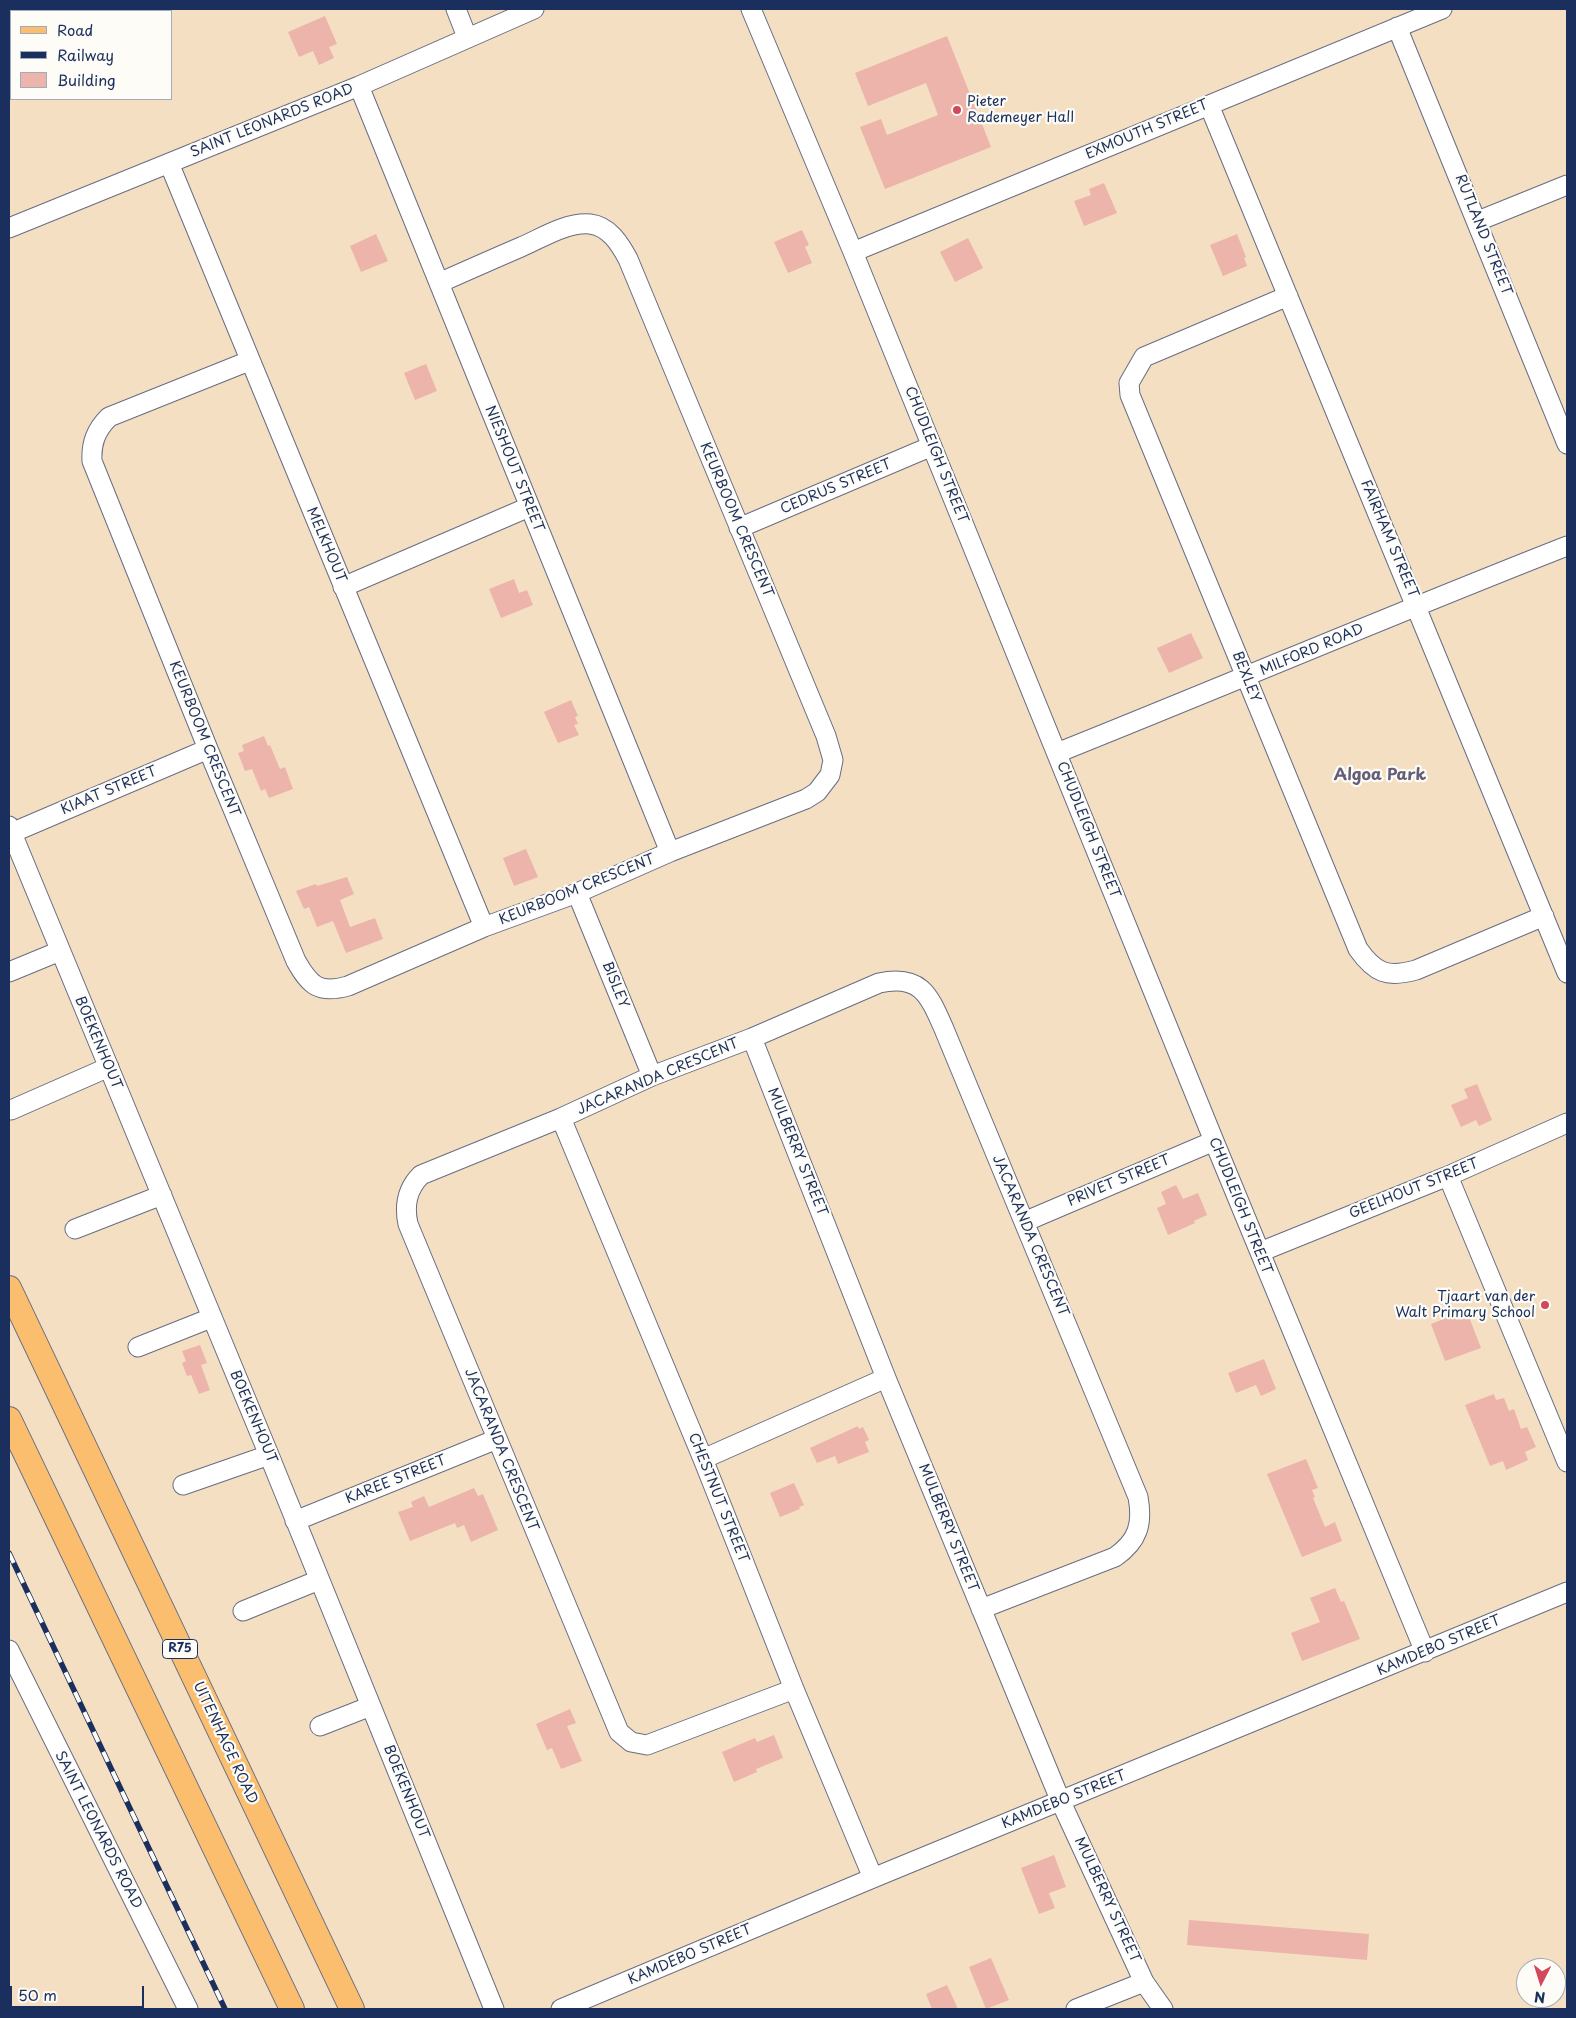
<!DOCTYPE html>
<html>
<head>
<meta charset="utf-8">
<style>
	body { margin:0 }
	#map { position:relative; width:1576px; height:2018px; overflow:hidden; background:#f4dfc3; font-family:"Playpen Sans",sans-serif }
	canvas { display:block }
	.frame { position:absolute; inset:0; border:10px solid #1b2f5e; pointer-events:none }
	.legend { position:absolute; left:10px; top:10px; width:162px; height:90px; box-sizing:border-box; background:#fdfcf7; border:1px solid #a3aaba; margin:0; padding:6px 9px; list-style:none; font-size:15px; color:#1b2f5e }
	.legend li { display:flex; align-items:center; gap:10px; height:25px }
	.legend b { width:25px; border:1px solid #a3aaba }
	.north { position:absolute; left:1516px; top:1958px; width:50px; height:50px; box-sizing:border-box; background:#fdfcf7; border:1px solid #a3aaba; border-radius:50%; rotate:185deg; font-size:14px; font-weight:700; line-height:20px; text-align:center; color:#1b2f5e }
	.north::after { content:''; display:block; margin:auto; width:18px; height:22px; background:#d1495b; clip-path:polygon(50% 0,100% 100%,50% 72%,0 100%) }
	.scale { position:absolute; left:10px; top:1986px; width:134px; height:22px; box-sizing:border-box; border:2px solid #1b2f5e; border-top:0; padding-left:6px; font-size:15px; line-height:18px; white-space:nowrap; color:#1b2f5e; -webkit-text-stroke:4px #fdfcf7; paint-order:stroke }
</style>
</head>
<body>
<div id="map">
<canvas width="1576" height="2018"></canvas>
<div class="frame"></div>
<ul class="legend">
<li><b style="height:6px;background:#fbbe6e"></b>Road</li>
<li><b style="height:6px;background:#1b2f5e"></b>Railway</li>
<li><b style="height:14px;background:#ecb4aa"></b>Building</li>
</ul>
<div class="north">N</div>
<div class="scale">50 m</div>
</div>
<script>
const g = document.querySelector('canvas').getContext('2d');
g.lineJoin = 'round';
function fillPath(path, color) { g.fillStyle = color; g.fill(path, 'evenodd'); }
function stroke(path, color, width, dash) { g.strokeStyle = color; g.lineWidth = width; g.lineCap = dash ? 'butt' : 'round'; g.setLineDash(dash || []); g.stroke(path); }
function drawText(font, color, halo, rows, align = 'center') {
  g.font = font + ' "Playpen Sans",sans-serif'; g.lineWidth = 4.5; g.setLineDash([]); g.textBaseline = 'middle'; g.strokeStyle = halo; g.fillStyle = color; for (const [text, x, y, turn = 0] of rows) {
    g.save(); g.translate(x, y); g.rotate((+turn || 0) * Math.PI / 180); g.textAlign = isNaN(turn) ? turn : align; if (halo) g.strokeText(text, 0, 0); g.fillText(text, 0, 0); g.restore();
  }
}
const building = new Path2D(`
	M 325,16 L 337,44 L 329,47 L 334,58 L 319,65 L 313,51 L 299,57 L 288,32 Z
	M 947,36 L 991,147 L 885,189 L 860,127 L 881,119 L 887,135 L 938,115 L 926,83 L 868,106 L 855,73 Z
	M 1104,183 L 1117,213 L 1084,226 L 1074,201 L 1091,195 L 1089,189 Z
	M 802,230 L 809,245 L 805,247 L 812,263 L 788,273 L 774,242 Z
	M 376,234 L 388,261 L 361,272 L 350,246 Z
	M 1237,234 L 1246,257 L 1244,258 L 1247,266 L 1223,276 L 1210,245 Z
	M 968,238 L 983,268 L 955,282 L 940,252 Z
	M 426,364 L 437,391 L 415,400 L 404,373 Z
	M 514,579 L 519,593 L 527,590 L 533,605 L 501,618 L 489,589 Z
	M 1191,633 L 1203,658 L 1169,673 L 1157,648 Z
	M 571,700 L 578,716 L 575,717 L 578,724 L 574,725 L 579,735 L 558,743 L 544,712 Z
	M 264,736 L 268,746 L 270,745 L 280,769 L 285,767 L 293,789 L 269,798 L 265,789 L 261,791 L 252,769 L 245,771 L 238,753 L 244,751 L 242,745 Z
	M 526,849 L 538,877 L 514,886 L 503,858 Z
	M 347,877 L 354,894 L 340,900 L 350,927 L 375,918 L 383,939 L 346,953 L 333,921 L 317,927 L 309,907 L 304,909 L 296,891 L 316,884 L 317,886 Z
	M 1477,1084 L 1492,1120 L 1479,1126 L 1476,1120 L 1461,1127 L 1451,1105 L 1468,1098 L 1464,1089 Z
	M 1176,1185 L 1183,1199 L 1198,1193 L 1207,1215 L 1194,1221 L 1195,1223 L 1168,1235 L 1157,1208 L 1166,1204 L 1161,1192 Z
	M 1456,1314 L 1459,1320 L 1469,1317 L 1481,1348 L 1445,1361 L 1431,1324 Z
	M 200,1345 L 207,1363 L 201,1365 L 210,1390 L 199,1394 L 191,1375 L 187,1376 L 182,1363 L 186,1361 L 182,1351 Z
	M 1264,1359 L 1276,1389 L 1261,1396 L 1256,1385 L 1236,1393 L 1228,1373 Z
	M 1494,1394 L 1496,1400 L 1504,1398 L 1509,1411 L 1514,1409 L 1521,1429 L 1527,1427 L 1536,1447 L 1525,1452 L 1528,1460 L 1506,1470 L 1503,1461 L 1490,1466 L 1465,1405 Z
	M 858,1426 L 859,1429 L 863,1427 L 869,1440 L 865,1442 L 869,1452 L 838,1464 L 835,1456 L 817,1463 L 810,1448 Z
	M 1306,1459 L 1318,1488 L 1312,1490 L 1315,1497 L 1313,1498 L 1325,1527 L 1335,1522 L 1342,1541 L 1302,1557 L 1267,1474 Z
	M 794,1483 L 804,1505 L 799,1507 L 800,1509 L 780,1517 L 770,1493 Z
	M 474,1488 L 478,1496 L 483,1494 L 498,1530 L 471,1542 L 464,1525 L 457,1528 L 455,1523 L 410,1541 L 398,1512 L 413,1507 L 411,1502 L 424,1496 L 429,1507 Z
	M 1335,1588 L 1341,1602 L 1344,1601 L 1360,1639 L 1302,1661 L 1291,1633 L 1320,1622 L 1310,1598 Z
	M 570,1709 L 576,1723 L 567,1726 L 582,1761 L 561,1769 L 552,1748 L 547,1750 L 536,1724 Z
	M 774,1735 L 783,1758 L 756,1769 L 757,1772 L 734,1782 L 722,1752 L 755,1738 L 757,1742 Z
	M 1054,1855 L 1066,1887 L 1049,1893 L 1055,1908 L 1039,1914 L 1021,1868 Z
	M 1189,1920 L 1369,1934 L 1367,1960 L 1187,1945 Z
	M 991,1958 L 1009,2000 L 986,2009 L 969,1967 Z
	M 947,1985 L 958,2009 L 932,2009 L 926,1994 Z`);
const minor = new Path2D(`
	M 456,9 L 467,37
	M 751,9 L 853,252 L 1214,1141 L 1425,1652
	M 1397,27 L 1567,444
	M 359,86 L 670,852
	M 1209,105 L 1567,973
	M 169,163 L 484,927
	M 1478,221 L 1567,185
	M 9,228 L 359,86 L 534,9
	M 853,252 L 1442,9
	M 1288,296 L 1144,357 L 1129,383 L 1130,395 L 1358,949 C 1375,973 1387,978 1416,970 L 1544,916
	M 249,361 L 109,417 C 96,430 91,443 92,461 L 208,749 L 296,961 C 310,986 319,994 348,986 L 484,927 L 577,893 L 670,852 L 806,799 L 817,792 L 830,775 L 833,760 L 826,736 L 628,259 C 620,244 609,226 590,224 C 566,222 542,238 521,247 C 493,259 466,271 439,283
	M 739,528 L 932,446
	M 343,587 L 529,507
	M 1057,753 C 1227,685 1396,613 1567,546
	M 9,826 L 269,1455 L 494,2009
	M 9,834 L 208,749
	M 577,893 L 652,1076
	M 9,972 L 60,951
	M 752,1038 L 886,1378 L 1061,1802 L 1144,1982 L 1163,2009
	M 11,1110 L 109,1067
	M 561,1118 L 703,1459 L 794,1689 L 873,1878
	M 1448,1176 L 1567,1462
	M 1024,1222 L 1214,1141
	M 75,1229 L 162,1195
	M 1260,1252 L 1448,1176 L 1567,1123
	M 138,1347 L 211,1318
	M 703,1459 L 886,1378
	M 183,1485 L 269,1455
	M 295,1521 L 497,1439
	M 243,1611 L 319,1580
	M 9,1650 L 188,2009
	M 794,1689 L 647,1745 L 631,1742 L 619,1732 L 408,1224 C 404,1205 407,1189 421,1175 L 561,1118 L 652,1076 L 752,1038 L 879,983 C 921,974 929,995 944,1029 L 1138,1497 C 1143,1524 1138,1541 1115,1557 L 981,1609
	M 320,1726 L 371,1706
	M 561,2009 L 873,1878 L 1567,1592
	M 1076,2009 L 1144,1982`);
const major = new Path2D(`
	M 9,1288 L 352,2009
	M 9,1419 L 292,2009`);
const rail = new Path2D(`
	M 9,1553 L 225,2009`);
const markers = [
	[957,110,5,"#d1495b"],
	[1545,1305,5,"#d1495b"]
];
const shields = [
	[180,1649,35]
];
const shieldNames = [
	["R75",180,1649]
];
const poiNames = [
	["Pieter",967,102],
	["Rademeyer Hall",967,118],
	["Tjaart van der",1535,1297,"right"],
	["Walt Primary School",1535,1313,"right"]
];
const streetNames = [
	["SAINT LEONARDS ROAD",272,121,-22],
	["EXMOUTH STREET",1147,130,-23],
	["RUTLAND STREET",1483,235,68],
	["CHUDLEIGH STREET",936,455,68],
	["NIESHOUT STREET",514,469,68],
	["CEDRUS STREET",836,487,-23],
	["KEURBOOM CRESCENT",736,520,67],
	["FAIRHAM STREET",1389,539,67],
	["MELKHOUT",326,545,67],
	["MILFORD ROAD",1312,650,-23],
	["BEXLEY",1246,677,68],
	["KEURBOOM CRESCENT",204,739,68],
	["KIAAT STREET",109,791,-23],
	["CHUDLEIGH STREET",1088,830,68],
	["KEURBOOM CRESCENT",577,890,-22],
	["BISLEY",615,985,68],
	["BOEKENHOUT",98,1043,67],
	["JACARANDA CRESCENT",658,1077,-23],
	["MULBERRY STREET",797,1152,68],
	["PRIVET STREET",1119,1181,-23],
	["GEELHOUT STREET",1414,1189,-22],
	["CHUDLEIGH STREET",1240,1206,68],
	["JACARANDA CRESCENT",1030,1236,67],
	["BOEKENHOUT",253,1417,67],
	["JACARANDA CRESCENT",501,1450,68],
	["KAREE STREET",396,1480,-22],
	["CHESTNUT STREET",718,1498,68],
	["MULBERRY STREET",948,1528,68],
	["KAMDEBO STREET",1439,1646,-23],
	["UITENHAGE ROAD",225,1743,65],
	["BOEKENHOUT",406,1792,68],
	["KAMDEBO STREET",1064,1800,-22],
	["SAINT LEONARDS ROAD",98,1830,63],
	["MULBERRY STREET",1107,1900,65],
	["KAMDEBO STREET",690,1955,-23]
];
const quarterNames = [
	["Algoa Park",1380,776]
];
fillPath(building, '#ecb4aa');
stroke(minor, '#676d81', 21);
stroke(major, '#676d81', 26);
stroke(minor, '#fff', 19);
stroke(major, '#fbbe6e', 24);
stroke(rail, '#1b2f5e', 5.5);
stroke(rail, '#fdfcf7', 4, [11]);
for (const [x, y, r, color] of markers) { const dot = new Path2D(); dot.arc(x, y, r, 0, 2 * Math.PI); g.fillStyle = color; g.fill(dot); stroke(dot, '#fdfcf7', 2); }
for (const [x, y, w] of shields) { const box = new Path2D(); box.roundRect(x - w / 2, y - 9.5, w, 19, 4); g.fillStyle = '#fdfcf7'; g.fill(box); stroke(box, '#1b2f5e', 1); }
drawText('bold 12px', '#1b2f5e', null, shieldNames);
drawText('14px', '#1b2f5e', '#fdfcf7', poiNames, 'left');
drawText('14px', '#1b2f5e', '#fdfcf7', streetNames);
drawText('bold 16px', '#645e79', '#fdfcf7', quarterNames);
</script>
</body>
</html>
